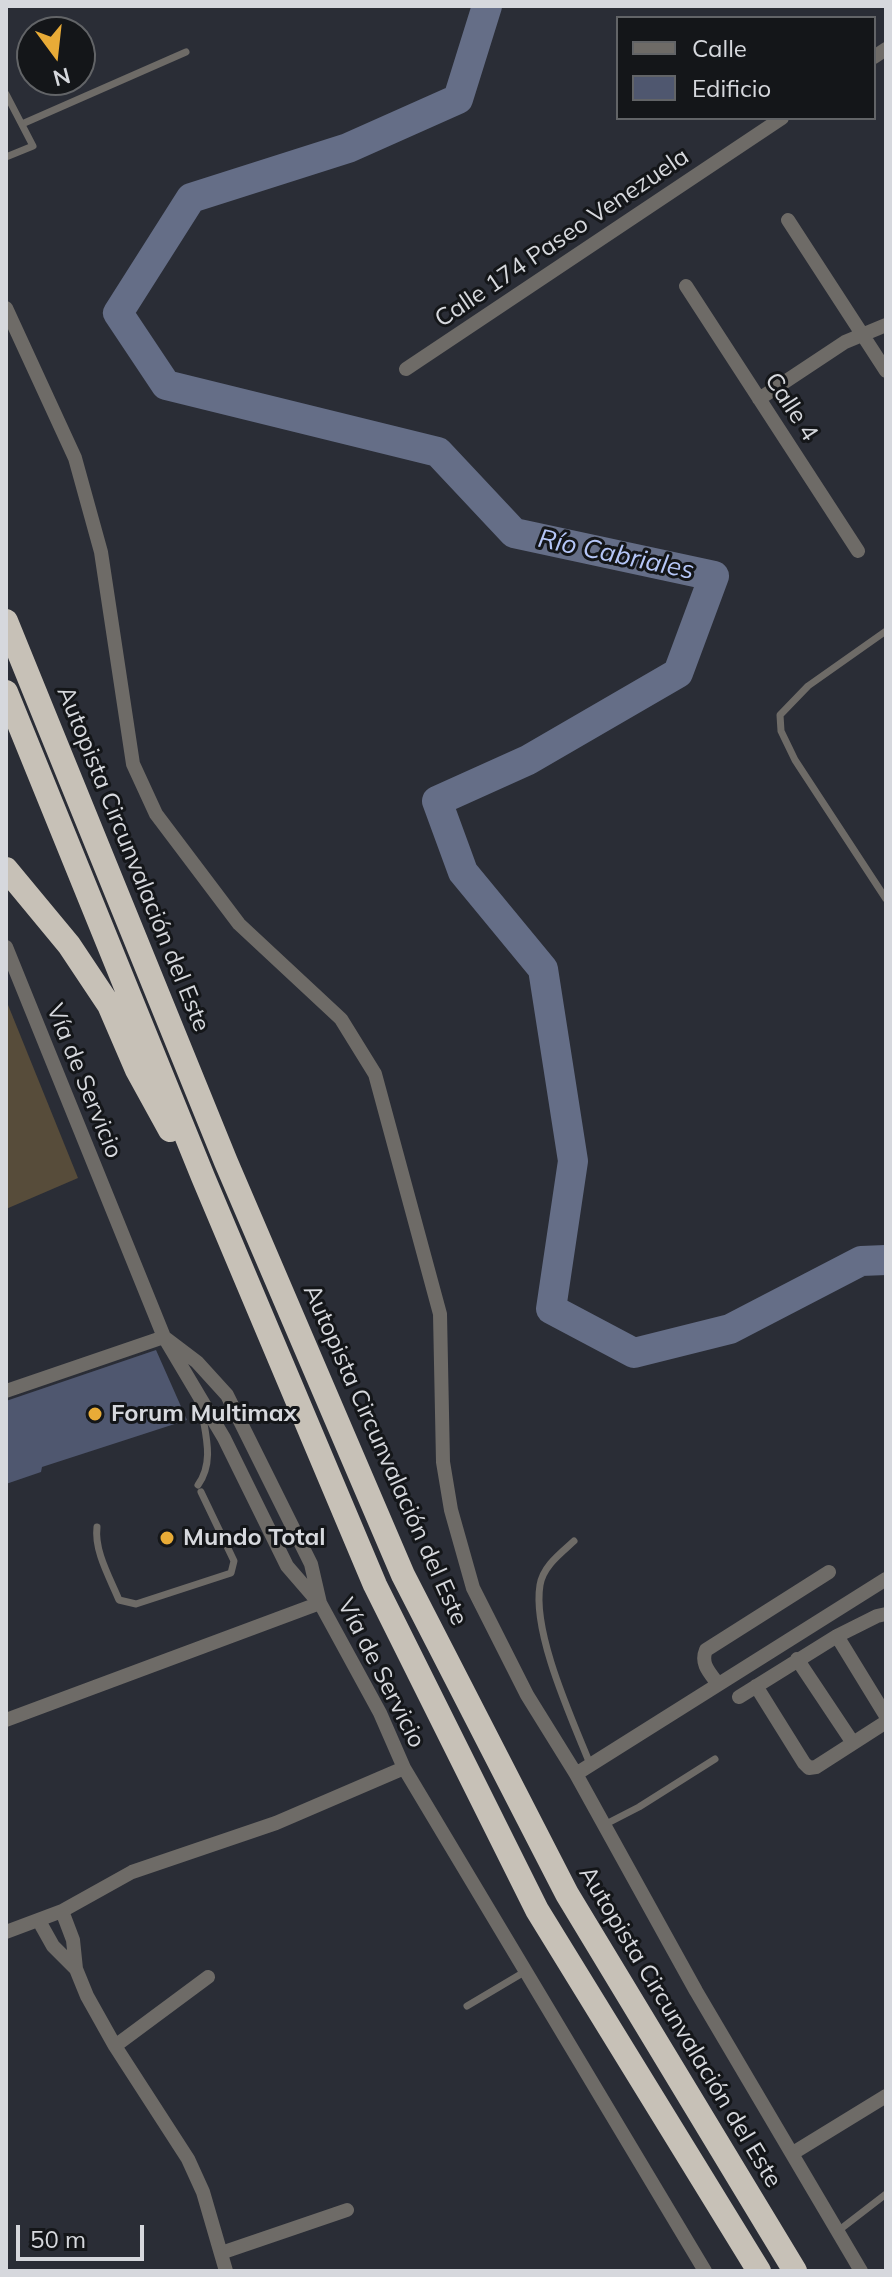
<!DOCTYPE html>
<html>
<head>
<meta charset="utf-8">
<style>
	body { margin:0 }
	#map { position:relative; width:892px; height:2277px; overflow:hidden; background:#2a2d36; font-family:Mulish,sans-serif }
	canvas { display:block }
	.frame { position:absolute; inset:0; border:8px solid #d6d8dd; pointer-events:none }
	.legend { position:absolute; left:616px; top:16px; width:260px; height:104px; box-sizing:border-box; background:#141619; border:2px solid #626467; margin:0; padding:10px 14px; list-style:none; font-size:24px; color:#d6d8dd }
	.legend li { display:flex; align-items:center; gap:16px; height:40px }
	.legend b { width:40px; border:2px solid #626467 }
	.north { position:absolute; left:16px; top:16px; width:80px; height:80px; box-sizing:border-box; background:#141619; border:2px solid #626467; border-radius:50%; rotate:165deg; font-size:22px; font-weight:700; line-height:32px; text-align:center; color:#d6d8dd }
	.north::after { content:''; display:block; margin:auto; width:28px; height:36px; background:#e8ab37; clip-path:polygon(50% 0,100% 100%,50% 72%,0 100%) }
	.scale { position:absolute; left:16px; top:2225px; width:128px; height:36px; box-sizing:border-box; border:4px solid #d6d8dd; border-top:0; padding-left:10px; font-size:24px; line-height:28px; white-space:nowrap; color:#d6d8dd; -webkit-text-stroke:6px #141619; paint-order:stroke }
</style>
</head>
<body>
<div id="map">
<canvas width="892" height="2277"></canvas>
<div class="frame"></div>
<ul class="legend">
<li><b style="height:10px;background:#6e6b67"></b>Calle</li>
<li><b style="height:22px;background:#4f576f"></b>Edificio</li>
</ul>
<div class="north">N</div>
<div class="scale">50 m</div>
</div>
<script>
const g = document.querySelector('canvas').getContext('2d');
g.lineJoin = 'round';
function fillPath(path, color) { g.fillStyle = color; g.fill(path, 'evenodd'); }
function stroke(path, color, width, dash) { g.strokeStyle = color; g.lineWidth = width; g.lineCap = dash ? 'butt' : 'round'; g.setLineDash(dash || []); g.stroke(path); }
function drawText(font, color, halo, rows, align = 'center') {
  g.font = font + ' Mulish,sans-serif'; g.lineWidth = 6; g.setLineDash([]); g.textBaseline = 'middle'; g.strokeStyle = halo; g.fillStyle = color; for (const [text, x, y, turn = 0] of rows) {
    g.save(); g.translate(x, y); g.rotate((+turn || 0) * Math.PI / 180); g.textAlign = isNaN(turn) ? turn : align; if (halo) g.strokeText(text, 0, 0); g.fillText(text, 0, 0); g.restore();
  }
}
const green = new Path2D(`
	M 6,1000 L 78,1178 L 6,1209 Z`);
const river = new Path2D(`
	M 487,6 L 458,99 L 348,148 L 191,198 L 118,313 L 166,385 L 438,452 L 514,533 L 714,576 L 678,673 L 528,760 L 437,801 L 463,872 L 543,969 L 573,1161 L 551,1309 L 634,1353 L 730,1329 L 861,1261 L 886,1260`);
const building = new Path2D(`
	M 156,1350 L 187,1420 L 42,1467 L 41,1472 L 6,1484 L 6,1401 Z`);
const service = new Path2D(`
	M 6,94 L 33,146 L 6,157
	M 22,124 L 186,52
	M 886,631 L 808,686 L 780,715 L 781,731 L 795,760 L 886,899
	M 198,1485 C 215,1461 205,1434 201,1406
	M 97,1527 C 94,1551 110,1578 119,1600 L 136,1604 L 231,1573 L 234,1561 L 201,1492
	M 574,1541 C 561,1553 543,1566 540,1585 C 532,1633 572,1719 590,1764
	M 604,1825 L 639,1807 L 715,1759
	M 467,2006 L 526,1971
	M 838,2231 L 886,2194`);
const minor = new Path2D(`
	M 874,57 L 886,49
	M 788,220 L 886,371
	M 686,286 L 858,551
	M 6,308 L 75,458 L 101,552 L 133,764 L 156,814 L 239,924 L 341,1019 L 375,1074 L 440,1314 L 443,1462 L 451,1510 L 473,1588 L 527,1695 L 576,1774 L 696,1991 L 861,2271
	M 406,369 L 782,118
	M 759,399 L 845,342 L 886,325
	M 6,947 L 164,1337 L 224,1438 L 287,1566 L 319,1603
	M 164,1337 L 197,1362 L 227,1395 L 311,1564 L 320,1603 L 380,1713 L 404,1768 L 705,2271
	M 6,1391 L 164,1337
	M 837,1636 L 886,1716
	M 797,1659 L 853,1743
	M 718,1684 C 710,1673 700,1664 706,1650 L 829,1572
	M 756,1686 L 804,1763 L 809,1768 L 816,1767 L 886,1722
	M 739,1697 L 837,1636 L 877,1616 L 886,1614
	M 6,1720 L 320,1603
	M 576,1774 L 886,1579
	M 62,1911 L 73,1940 L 76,1969 L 87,1996 L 115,2046 L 188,2159 L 203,2192 L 226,2271
	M 39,1921 L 53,1946 L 76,1969
	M 6,1932 L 62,1911 L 132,1872 L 276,1823 L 404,1768
	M 115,2046 L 208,1977
	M 793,2153 L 886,2096
	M 221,2253 L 347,2210`);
const motorway = new Path2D(`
	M 6,621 L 226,1162 L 403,1575 L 567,1894 L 795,2271
	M 6,692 L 203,1177 L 375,1585 L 537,1910 L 759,2271
	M 6,869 L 69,945 L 109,1005 L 137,1070 L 170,1130`);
const markers = [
	[95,1414,8,"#e8ab37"],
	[167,1538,8,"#e8ab37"]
];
const streetNames = [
	["Calle 174 Paseo Venezuela",562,238,-34],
	["Calle 4",791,407,57],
	["Autopista Circunvalación del Este",133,859,68],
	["Vía de Servicio",84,1081,68],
	["Autopista Circunvalación del Este",385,1455,66],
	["Vía de Servicio",381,1673,63],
	["Autopista Circunvalación del Este",680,2027,59]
];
const poiNames = [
	["Forum Multimax",111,1414],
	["Mundo Total",183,1538]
];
const waterNames = [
	["Río Cabriales",616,555,12]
];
fillPath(green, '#574c3a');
stroke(river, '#656e87', 30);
fillPath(building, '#4f576f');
stroke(service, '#6e6b67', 7);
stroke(minor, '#6e6b67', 14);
stroke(motorway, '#c7c1b7', 24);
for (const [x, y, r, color] of markers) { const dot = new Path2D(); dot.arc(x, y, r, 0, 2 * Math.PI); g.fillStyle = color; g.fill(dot); stroke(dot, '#141619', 3); }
drawText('24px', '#d6d8dd', '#141619', streetNames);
drawText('bold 24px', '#d6d8dd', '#141619', poiNames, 'left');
drawText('italic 26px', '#b5c6f7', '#141619', waterNames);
</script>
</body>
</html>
